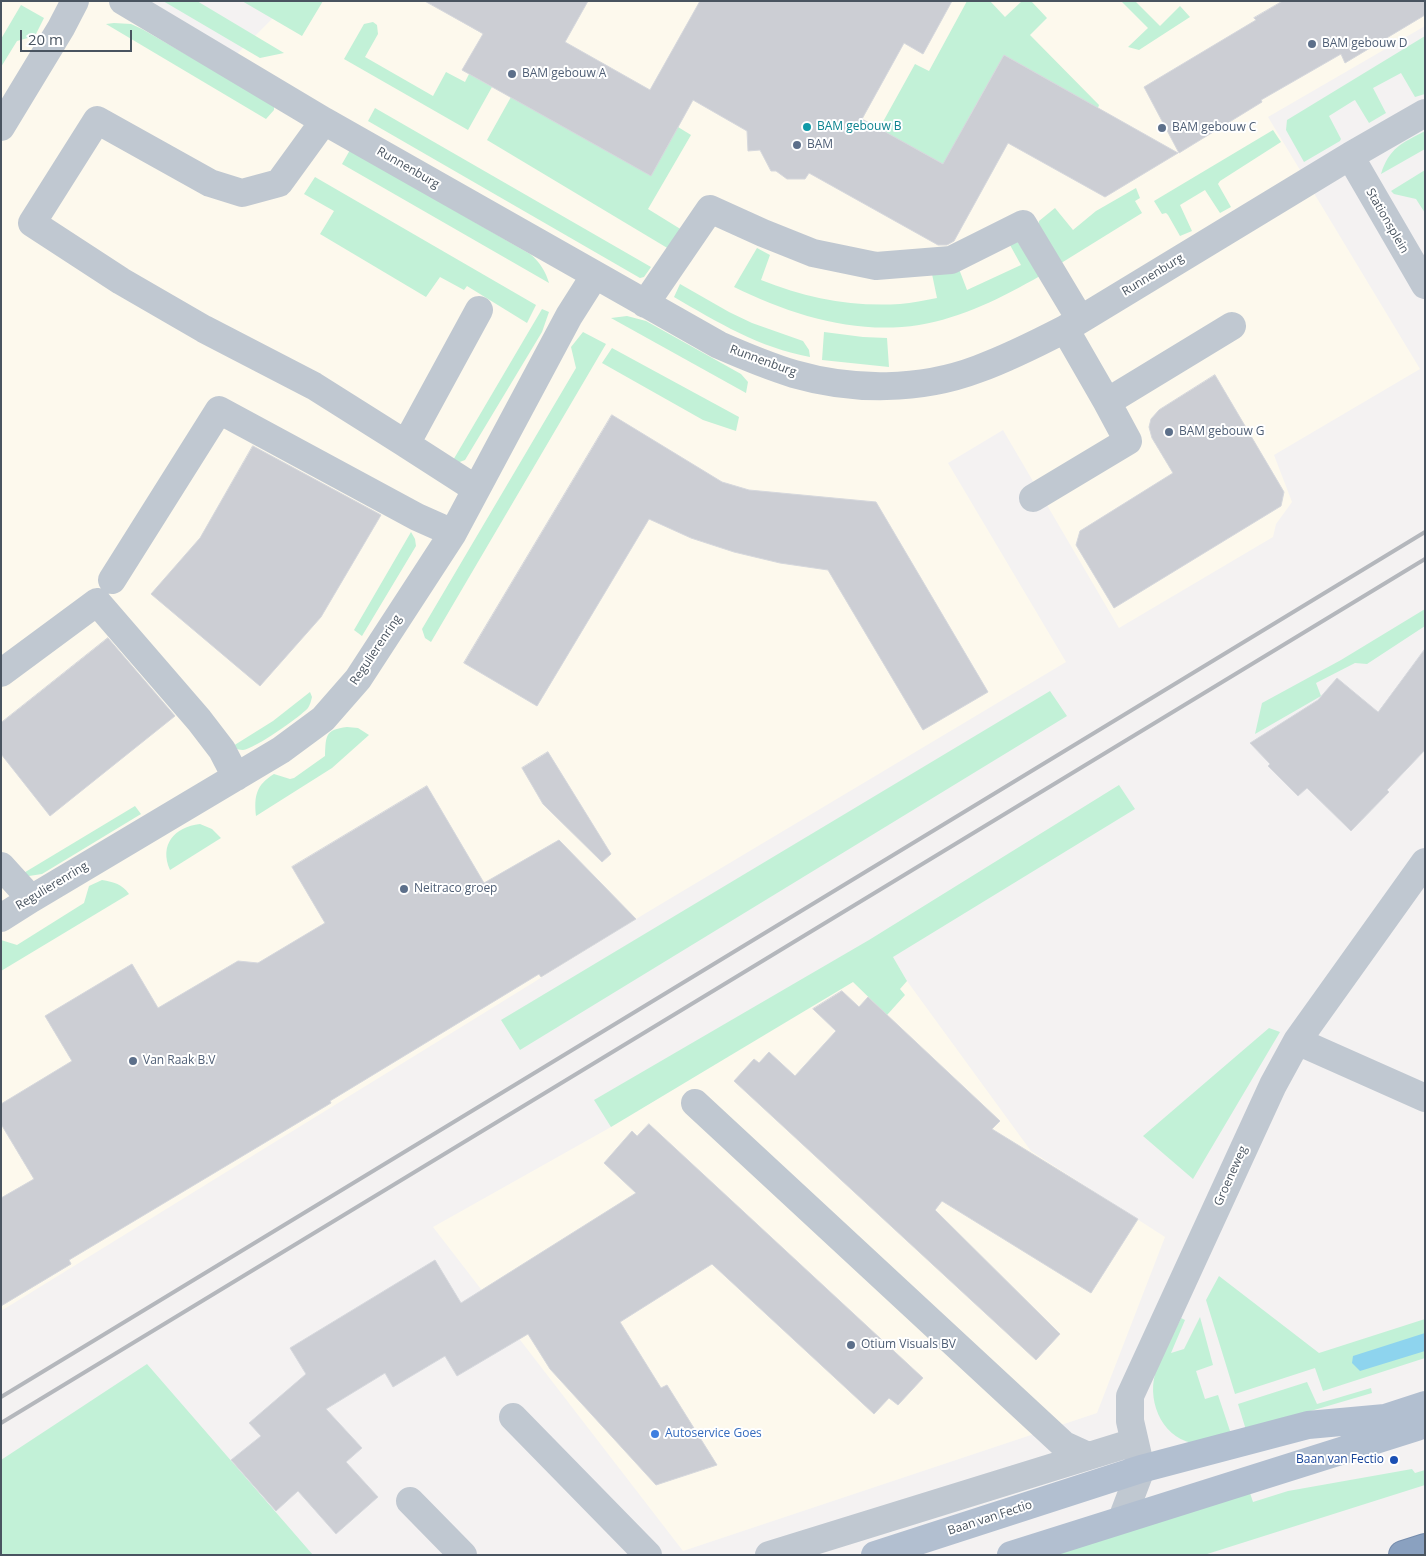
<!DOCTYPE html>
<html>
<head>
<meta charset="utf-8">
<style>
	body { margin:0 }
	#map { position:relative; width:1426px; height:1556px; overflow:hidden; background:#f4f2f2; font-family:"Open Sans",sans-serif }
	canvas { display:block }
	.frame { position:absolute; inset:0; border:2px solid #495460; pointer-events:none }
	.scale { position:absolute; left:20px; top:30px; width:112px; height:22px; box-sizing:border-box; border:2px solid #495460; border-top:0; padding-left:6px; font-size:15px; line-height:18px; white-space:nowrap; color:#495460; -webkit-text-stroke:4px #fff; paint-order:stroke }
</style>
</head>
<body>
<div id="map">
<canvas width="1426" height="1556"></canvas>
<div class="frame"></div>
<div class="scale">20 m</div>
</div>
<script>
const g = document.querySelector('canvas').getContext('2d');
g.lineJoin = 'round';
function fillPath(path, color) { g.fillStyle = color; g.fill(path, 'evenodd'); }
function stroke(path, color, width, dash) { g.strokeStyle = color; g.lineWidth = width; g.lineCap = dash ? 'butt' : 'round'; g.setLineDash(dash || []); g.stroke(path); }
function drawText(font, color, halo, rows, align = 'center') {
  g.font = font + ' "Open Sans",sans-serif'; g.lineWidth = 4; g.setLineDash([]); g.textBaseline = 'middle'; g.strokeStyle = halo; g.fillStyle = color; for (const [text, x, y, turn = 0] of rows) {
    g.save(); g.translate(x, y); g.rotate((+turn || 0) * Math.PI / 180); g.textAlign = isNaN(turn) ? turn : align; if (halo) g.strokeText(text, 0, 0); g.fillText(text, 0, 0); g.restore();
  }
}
const commercial = new Path2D(`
	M 1,1 L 121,1 L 233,58 L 290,1 L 1425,1 L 1425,26 L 1268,117 L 1420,369 L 1274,455 L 1292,502 L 1276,524 L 1273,537 L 1119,628 L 1003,430 L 948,463 L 1066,662 L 646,913 L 1,1311 Z
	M 893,957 L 907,981 L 1031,1151 L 1165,1237 L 1097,1413 L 683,1551 L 433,1227 L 611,1127 Z`);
const green = new Path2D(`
	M 163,1 L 197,1 L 284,53 L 260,58 Z
	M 242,1 L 323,1 L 302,36 Z
	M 967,1 L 990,1 L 1005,17 L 1022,1 L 1031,1 L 1047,18 L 1030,35 L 1099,105 L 1098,108 L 1004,55 L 968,119 L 956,171 L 879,129 L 915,64 L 929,71 Z
	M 1121,1 L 1135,1 L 1160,26 L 1180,6 L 1190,17 L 1139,50 L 1128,47 L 1148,28 Z
	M 21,5 L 44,18 L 35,36 L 17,41 L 1,67 L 1,39 Z
	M 373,22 L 377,25 L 378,34 L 365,57 L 433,96 L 446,72 L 465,82 L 469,74 L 492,87 L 468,130 L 344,59 L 364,24 Z
	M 114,23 L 131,24 L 142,29 L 274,105 L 274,110 L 266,119 L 106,24 Z
	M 1425,36 L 1425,94 L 1415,97 L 1401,73 L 1373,88 L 1386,113 L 1369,123 L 1355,100 L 1353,101 L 1329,116 L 1341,139 L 1340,141 L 1304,162 L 1286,130 L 1287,120 Z
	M 511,97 L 651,175 L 678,127 L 691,135 L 648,209 L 682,230 L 669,249 L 487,140 Z
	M 375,108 L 651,267 L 644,277 L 640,278 L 368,121 Z
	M 1273,130 L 1281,142 L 1220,181 L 1218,184 L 1231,207 L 1220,213 L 1205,190 L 1180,205 L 1192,231 L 1180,236 L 1168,215 L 1166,213 L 1162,214 L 1154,201 Z
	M 1425,131 L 1425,149 L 1381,174 C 1389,148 1402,143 1425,131 Z
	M 350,150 L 530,254 C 539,261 546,272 549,283 L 342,164 Z
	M 1425,170 L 1425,213 L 1416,199 L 1394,194 L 1391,191 Z
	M 315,177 L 536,305 L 527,323 L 467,286 L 464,290 L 440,277 L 426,297 L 320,234 L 334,211 L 304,194 Z
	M 1136,188 L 1140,198 L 1135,201 L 1142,213 L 1058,265 L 1038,229 L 1039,221 L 1055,208 L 1073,230 L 1096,211 Z
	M 1017,241 L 1040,276 C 1003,297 962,318 919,325 C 855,335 791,315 734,287 L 757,248 L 770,255 L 761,280 C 806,298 851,307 900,304 C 912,303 925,300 937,298 L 932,274 L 959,269 L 967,290 L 1021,265 L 1010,245 Z
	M 680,284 L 729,312 L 752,323 L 803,341 L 809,350 L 810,357 C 760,348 717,322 674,297 Z
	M 542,309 L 549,312 L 542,332 L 465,460 L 457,463 L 452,462 Z
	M 627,316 L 646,321 L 741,374 L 748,382 L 746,393 L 611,318 Z
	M 583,332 L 606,344 L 431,642 L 425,638 L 422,629 L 576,368 L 571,347 Z
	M 824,332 L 863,337 L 887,338 L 889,367 L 822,360 Z
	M 612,348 L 739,417 L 736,431 L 703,420 L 602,363 Z
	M 411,532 L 415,539 L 416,546 L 362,636 L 354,630 Z
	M 1425,609 L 1425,626 L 1367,664 L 1355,663 L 1316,683 L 1321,696 L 1255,734 L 1262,703 L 1341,660 Z
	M 1050,691 L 1067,716 L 520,1050 L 501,1020 Z
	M 310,692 L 312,697 C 311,701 310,705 308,708 C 300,717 254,749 243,750 C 239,750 236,749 233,746 L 273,721 Z
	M 347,727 L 358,728 L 369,735 L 332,768 L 256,816 C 254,796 256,785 274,774 L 290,779 L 294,778 L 325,756 C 326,735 325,730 347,727 Z
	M 1119,785 L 1135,809 L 893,957 L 907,981 L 900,989 L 905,995 L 887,1015 L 853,982 L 611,1127 L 594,1100 L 869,940 Z
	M 135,806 L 141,814 L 42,874 L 29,876 L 22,874 Z
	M 200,824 L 212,829 L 221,838 L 170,870 C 159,845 174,827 200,824 Z
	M 102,880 C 114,882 122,884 129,894 L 1,971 L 1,940 L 17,945 L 84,903 L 89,886 Z
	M 1269,1028 L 1280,1032 L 1193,1179 L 1143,1136 Z
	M 1219,1276 L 1319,1353 L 1425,1319 L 1425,1358 L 1323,1391 L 1315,1368 L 1235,1394 L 1206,1300 Z
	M 1200,1317 L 1213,1365 L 1196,1371 L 1205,1399 L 1218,1395 L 1232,1437 C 1222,1439 1208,1444 1198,1444 C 1164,1441 1147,1404 1155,1374 C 1159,1358 1174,1334 1181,1318 L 1185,1320 L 1171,1353 L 1184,1349 Z
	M 147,1364 L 313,1555 L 1,1555 L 1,1460 Z
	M 1307,1382 L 1317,1404 L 1371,1388 L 1372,1393 L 1246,1430 L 1238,1404 Z
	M 1412,1469 L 1415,1473 L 1425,1470 L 1425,1485 L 1204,1555 L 1052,1555 L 1249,1490 L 1253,1502 L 1288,1491 Z`);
const water = new Path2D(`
	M 1425,1333 L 1425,1351 L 1360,1371 L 1352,1363 L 1353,1356 Z`);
const building = new Path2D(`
	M 425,1 L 588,1 L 565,42 L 650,90 L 700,1 L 952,1 L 923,54 L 904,43 L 862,119 L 943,164 L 1004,55 L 1178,153 L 1105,197 L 1008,143 L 954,241 L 947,245 L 938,245 L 809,173 L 805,179 L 787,179 L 776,171 L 771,171 L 760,150 L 748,151 L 747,131 L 693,100 L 651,176 L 462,70 L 483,34 Z
	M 1283,1 L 1425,1 L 1425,15 L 1345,63 L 1341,54 L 1261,100 L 1262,102 L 1179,153 L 1144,87 L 1256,20 L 1254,18 Z
	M 1215,375 L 1284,492 L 1281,506 L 1114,608 L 1076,545 L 1080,531 L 1173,473 L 1152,438 L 1149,427 L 1151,419 L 1159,410 Z
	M 612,415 L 722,482 L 749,490 L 876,502 L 988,692 L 923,730 L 828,570 L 780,563 L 734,552 L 691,538 L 649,519 L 537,706 L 464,663 Z
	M 253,446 L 381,515 L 321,617 L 260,686 L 151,594 L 200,538 Z
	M 108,638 L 175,716 L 50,816 L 1,754 L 1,723 Z
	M 1425,649 L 1425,750 L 1387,790 L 1389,792 L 1351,831 L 1307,788 L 1298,796 L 1268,766 L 1270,764 L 1250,743 L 1318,700 L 1337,678 L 1378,712 Z
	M 548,752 L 611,854 L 602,862 L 543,804 L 522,768 Z
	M 427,786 L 484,883 L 559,840 L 636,919 L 541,977 L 539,974 L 330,1101 L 331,1103 L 69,1260 L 71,1264 L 1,1306 L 1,1198 L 34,1179 L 1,1124 L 1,1104 L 72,1061 L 45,1016 L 132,964 L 158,1008 L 238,961 L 258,963 L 325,923 L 292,867 Z
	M 842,991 L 859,1007 L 868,997 L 1000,1121 L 992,1129 L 1138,1219 L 1091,1293 L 942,1201 L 935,1210 L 1060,1334 L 1036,1360 L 734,1081 L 754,1059 L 759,1063 L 769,1052 L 795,1076 L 836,1031 L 813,1009 Z
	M 649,1124 L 923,1378 L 898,1405 L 889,1398 L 874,1414 L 712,1264 L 620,1322 L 661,1388 L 667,1385 L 717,1465 L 656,1485 L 550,1369 L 528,1334 L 457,1376 L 445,1356 L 393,1387 L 385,1373 L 326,1409 L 362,1448 L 346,1462 L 378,1497 L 336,1534 L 298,1491 L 276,1511 L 231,1460 L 261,1436 L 249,1423 L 306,1374 L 290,1348 L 435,1260 L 461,1303 L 636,1193 L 604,1163 L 632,1131 L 637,1136 Z`);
const minor = new Path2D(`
	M 123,1 L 324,121 L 719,345 C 744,356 768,366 794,374 C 853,391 920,391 978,369 C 1008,358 1036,344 1065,329 L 1350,156 L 1425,113
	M 324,121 L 279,183 L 242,193 L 210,183 L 97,120 L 32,223 L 121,281 L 204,329 L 314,386 L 406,444 L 479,310
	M 1,127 L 61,28 L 75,1
	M 1350,156 L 1425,285
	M 645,304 L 710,209 L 763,233 L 813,253 L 876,266 L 951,260 L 1023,224 L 1080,319
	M 1065,329 L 1107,402 L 1232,326
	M 406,444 L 476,489
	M 1033,498 L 1128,441 L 1107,402
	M 112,580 L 219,410 L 417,517 L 453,533
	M 1,673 L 97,602 L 199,720 L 222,750 L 236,777
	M 1,866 L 31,899
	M 1,918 L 31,899 L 281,750 L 323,719 L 358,679 L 453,533 L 569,316 L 595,275
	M 1297,1041 L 1425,1098
	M 695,1103 L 1064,1445 L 1088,1456
	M 513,1417 L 648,1555
	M 410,1501 L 463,1555
	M 1122,1519 L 1141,1469 L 1130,1421 L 1130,1396 L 1273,1085 L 1297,1041 L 1425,862
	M 769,1555 L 1134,1442`);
const major = new Path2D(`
	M 875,1555 L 1141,1469 L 1308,1425 L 1385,1418 L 1425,1405
	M 1011,1555 L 1417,1427`);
const highway = new Path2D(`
	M 1403,1555 L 1425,1548`);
const rail = new Path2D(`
	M 1,1397 L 1425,532
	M 1,1423 L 1425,559`);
const markers = [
	[1312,44,5,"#5c6f8a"],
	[512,74,5,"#5c6f8a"],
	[807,127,5,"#0f9aa8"],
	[1162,128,5,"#5c6f8a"],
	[797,145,5,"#5c6f8a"],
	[1169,432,5,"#5c6f8a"],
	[404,889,5,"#5c6f8a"],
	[133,1061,5,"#5c6f8a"],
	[851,1345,5,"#5c6f8a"],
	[655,1434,5,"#3f7fe0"],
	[1394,1460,5,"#1a4fb4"]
];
const serviceNames = [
	["BAM gebouw D",1322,44],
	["BAM gebouw A",522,74],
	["BAM gebouw C",1172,128],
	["BAM",807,145],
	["BAM gebouw G",1179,432],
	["Neitraco groep",414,889],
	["Van Raak B.V",143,1061],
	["Otium Visuals BV",861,1345]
];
const cultureNames = [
	["BAM gebouw B",817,127]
];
const streetNames = [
	["Runnenburg",408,168,30],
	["Stationsplein",1387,221,60],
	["Runnenburg",1153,275,-31],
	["Runnenburg",763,361,20],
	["Regulierenring",376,650,-56],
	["Regulierenring",52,886,-31],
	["Groeneweg",1231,1176,-66],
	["Baan van Fectio",990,1518,-18]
];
const shopNames = [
	["Autoservice Goes",665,1434]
];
const transitNames = [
	["Baan van Fectio",1384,1460]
];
fillPath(commercial, '#fdf9ed');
fillPath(green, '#c2f1d7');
fillPath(water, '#8ed4ee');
fillPath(building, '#ccced4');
stroke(building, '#d6d8dd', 1);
stroke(highway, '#758cac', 30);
stroke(minor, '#c0c8d1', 28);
stroke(major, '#b2bfd0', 28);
stroke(highway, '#8aa1c0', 28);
stroke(rail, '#b4b7bc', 4);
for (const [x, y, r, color] of markers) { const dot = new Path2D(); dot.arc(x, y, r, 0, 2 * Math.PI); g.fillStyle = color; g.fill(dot); stroke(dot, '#fff', 2); }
drawText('12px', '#4e5e75', '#fff', serviceNames, 'left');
drawText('12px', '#0d838f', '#fff', cultureNames, 'left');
drawText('12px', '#495460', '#fff', streetNames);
drawText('12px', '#366cbe', '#fff', shopNames, 'left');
drawText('12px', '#164399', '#fff', transitNames, 'right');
</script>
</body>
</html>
